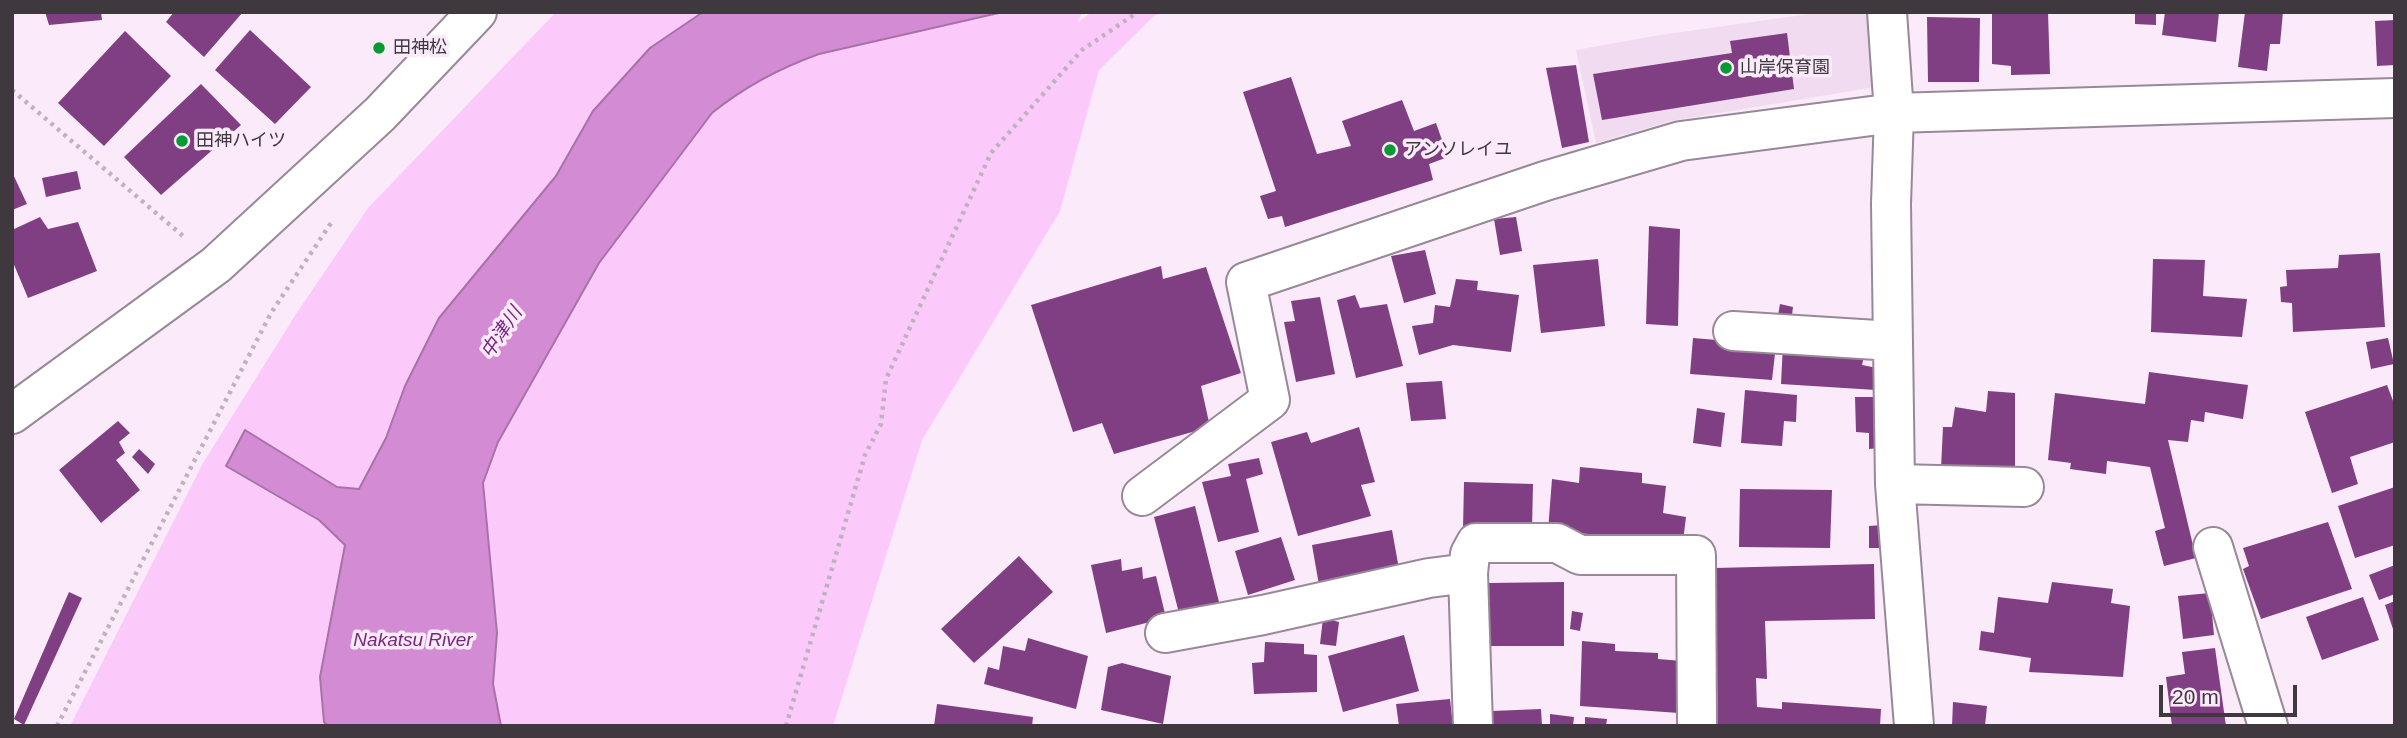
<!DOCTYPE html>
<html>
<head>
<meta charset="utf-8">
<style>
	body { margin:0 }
	#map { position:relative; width:2407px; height:738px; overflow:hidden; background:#faeafa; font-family:Helvetica,sans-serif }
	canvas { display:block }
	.frame { position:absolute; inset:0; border:14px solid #3f393f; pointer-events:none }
	.scale { position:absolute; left:2159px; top:685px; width:138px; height:32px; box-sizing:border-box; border:4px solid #3f393f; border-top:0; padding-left:9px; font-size:21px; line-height:24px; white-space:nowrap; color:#3f393f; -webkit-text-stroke:5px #faeafa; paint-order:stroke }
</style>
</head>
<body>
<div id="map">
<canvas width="2407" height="738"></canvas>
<div class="frame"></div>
<div class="scale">20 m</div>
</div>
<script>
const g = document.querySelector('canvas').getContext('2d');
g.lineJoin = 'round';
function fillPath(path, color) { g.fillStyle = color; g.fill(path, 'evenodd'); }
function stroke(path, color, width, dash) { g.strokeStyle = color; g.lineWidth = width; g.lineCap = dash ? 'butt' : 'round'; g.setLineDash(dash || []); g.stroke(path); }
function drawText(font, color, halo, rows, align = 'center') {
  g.font = font + ' Helvetica,"Noto Sans JP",sans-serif'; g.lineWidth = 7; g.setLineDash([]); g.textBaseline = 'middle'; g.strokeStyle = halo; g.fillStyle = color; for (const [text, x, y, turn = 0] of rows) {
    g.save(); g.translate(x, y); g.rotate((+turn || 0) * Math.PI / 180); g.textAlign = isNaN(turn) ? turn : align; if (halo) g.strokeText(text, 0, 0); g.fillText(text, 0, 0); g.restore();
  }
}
const built = new Path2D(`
	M 1824,12 L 1868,12 L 1875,87 L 1671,121 L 1596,143 L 1576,50 L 1660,35 Z`);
const green = new Path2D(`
	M 556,12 L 703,12 L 650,48 L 593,111 L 556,176 L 439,318 L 405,386 L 386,438 L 359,490 L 337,487 L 246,430 L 226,466 L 319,520 L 345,545 L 320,677 L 324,722 L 328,726 L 70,726 L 203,463 L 296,314 L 368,208 Z
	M 1003,12 L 1082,12 L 1078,22 L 1092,12 L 1163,12 L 1154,16 L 1099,70 L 1060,211 L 922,440 L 833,726 L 501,726 L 493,684 L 497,633 L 483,483 L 498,442 L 599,263 L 712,113 C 744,88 780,68 819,54 Z`);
const water = new Path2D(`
	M 703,12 L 1003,12 L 819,54 C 780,68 744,87 712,113 L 599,263 L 498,442 L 483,483 L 497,633 L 493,684 L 501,726 L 328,726 L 324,722 L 320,677 L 345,545 L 319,520 L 226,466 L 245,430 L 337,487 L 359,489 L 386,438 L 405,386 L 439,318 L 556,176 L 593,111 L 650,48 Z`);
const building = new Path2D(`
	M 45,12 L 101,12 L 102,20 L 49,25 Z
	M 174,12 L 243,12 L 204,57 L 166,22 Z
	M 1992,12 L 2048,12 L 2050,74 L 2011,75 L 2011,66 L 1992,64 Z
	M 2135,12 L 2156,12 L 2156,25 L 2135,24 Z
	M 2165,12 L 2219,12 L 2216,42 L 2162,35 Z
	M 2245,12 L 2283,12 L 2280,44 L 2270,44 L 2267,71 L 2238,67 Z
	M 1927,17 L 1980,18 L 1979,82 L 1928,82 Z
	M 2395,20 L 2395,65 L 2377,66 L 2375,21 Z
	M 250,30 L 311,87 L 275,124 L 215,70 Z
	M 125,31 L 171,76 L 104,146 L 58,103 Z
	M 1787,33 L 1794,89 L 1602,120 L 1593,74 L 1732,53 L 1730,41 Z
	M 1576,65 L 1589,142 L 1562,148 L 1546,68 Z
	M 1291,77 L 1317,154 L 1351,146 L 1342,121 L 1402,100 L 1414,131 L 1436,123 L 1448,157 L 1429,164 L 1433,180 L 1285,227 L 1282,216 L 1268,219 L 1260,196 L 1276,191 L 1243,92 Z
	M 201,84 L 241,125 L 161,195 L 124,157 Z
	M 77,171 L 81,189 L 46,197 L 42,178 Z
	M 12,172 L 27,204 L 12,210 Z
	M 40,217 L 48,229 L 78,222 L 97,271 L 28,298 L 12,260 L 12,230 Z
	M 1516,217 L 1522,251 L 1500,255 L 1494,219 Z
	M 1649,226 L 1680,229 L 1678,326 L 1646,324 Z
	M 1425,250 L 1436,294 L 1404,303 L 1391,256 Z
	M 2380,253 L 2385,327 L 2293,332 L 2292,303 L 2281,302 L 2280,287 L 2287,286 L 2286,270 L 2338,268 L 2339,255 Z
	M 1598,259 L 1605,326 L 1541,333 L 1533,265 Z
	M 2153,259 L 2205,260 L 2203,296 L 2247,299 L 2242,337 L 2151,332 Z
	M 1161,266 L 1163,279 L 1206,267 L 1241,373 L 1201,386 L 1210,427 L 1114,454 L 1102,423 L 1073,432 L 1031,305 Z
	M 1456,279 L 1478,281 L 1477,290 L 1519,295 L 1511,352 L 1453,345 L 1419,355 L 1412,326 L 1433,323 L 1435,305 L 1450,307 Z
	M 1355,295 L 1360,308 L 1387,304 L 1403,366 L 1356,378 L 1337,300 Z
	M 1320,297 L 1335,374 L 1296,382 L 1284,322 L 1295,321 L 1291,301 Z
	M 1780,304 L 1793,307 L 1791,323 L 1777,321 Z
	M 1693,338 L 1776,345 L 1772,380 L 1690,374 Z
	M 2388,338 L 2394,364 L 2371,369 L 2366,342 Z
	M 1783,344 L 1865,352 L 1862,365 L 1877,368 L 1876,390 L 1781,384 Z
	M 2149,372 L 2248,385 L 2243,419 L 2205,412 L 2204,422 L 2191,420 L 2188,442 L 2168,440 L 2196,558 L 2164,566 L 2155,531 L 2165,528 L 2150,467 L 2107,461 L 2106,474 L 2070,469 L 2071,463 L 2048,460 L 2055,393 L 2145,404 Z
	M 1442,381 L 1446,419 L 1411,421 L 1406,383 Z
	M 2387,385 L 2395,406 L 2395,442 L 2350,457 L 2358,484 L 2332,493 L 2305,412 Z
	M 1745,390 L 1797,395 L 1796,422 L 1784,421 L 1782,446 L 1741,443 Z
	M 1988,391 L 2015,393 L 2015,470 L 1941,468 L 1943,427 L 1952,427 L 1955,407 L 1986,412 Z
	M 1855,397 L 1874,397 L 1879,448 L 1869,449 L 1869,433 L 1856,432 Z
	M 1697,408 L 1725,413 L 1721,447 L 1693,443 Z
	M 118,421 L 130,433 L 119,442 L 125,453 L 116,460 L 140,490 L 101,523 L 59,470 Z
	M 1359,427 L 1375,482 L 1361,485 L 1371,516 L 1298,536 L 1271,442 L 1307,432 L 1311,443 Z
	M 139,449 L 155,464 L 148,474 L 132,457 Z
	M 1259,458 L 1263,474 L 1246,479 L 1259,532 L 1218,542 L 1202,482 L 1231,476 L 1228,464 Z
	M 1580,467 L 1642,473 L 1642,483 L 1666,486 L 1663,513 L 1686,517 L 1683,541 L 1548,531 L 1552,479 L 1579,483 Z
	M 1464,482 L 1533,484 L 1532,529 L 1463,529 Z
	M 2395,487 L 2395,545 L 2355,558 L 2338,506 Z
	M 1740,489 L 1832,490 L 1830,548 L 1739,547 Z
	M 1195,506 L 1219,602 L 1179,613 L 1154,517 Z
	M 2328,522 L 2352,589 L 2261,619 L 2243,569 L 2249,566 L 2243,548 Z
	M 1883,525 L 1884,548 L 1869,548 L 1869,526 Z
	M 1392,530 L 1399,569 L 1319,585 L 1312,545 Z
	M 1281,537 L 1295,580 L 1248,595 L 1235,551 Z
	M 1019,556 L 1053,592 L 974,663 L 941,629 Z
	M 1121,559 L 1122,571 L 1142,567 L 1143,579 L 1156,576 L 1166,618 L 1106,633 L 1091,565 Z
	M 1874,564 L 1875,619 L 1765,621 L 1767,679 L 1756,678 L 1757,707 L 1782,709 L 1782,702 L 1881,709 L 1880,726 L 1718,726 L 1715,568 Z
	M 2395,565 L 2395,594 L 2379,600 L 2369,575 Z
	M 1564,582 L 1564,646 L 1490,646 L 1489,583 Z
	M 2052,582 L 2113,589 L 2111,603 L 2130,606 L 2123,677 L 2029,672 L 2031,658 L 1979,650 L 1981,631 L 1994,633 L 1998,597 L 2048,603 Z
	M 69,592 L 82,598 L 24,725 L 14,719 Z
	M 2210,593 L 2214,635 L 2183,639 L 2178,596 Z
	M 2363,597 L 2379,640 L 2322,660 L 2306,617 Z
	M 2395,601 L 2395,631 L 2394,632 L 2385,605 Z
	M 1572,611 L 1583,613 L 1580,631 L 1570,629 Z
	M 1323,618 L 1339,622 L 1336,646 L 1320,644 Z
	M 1404,635 L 1419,691 L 1343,712 L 1328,656 Z
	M 1028,638 L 1088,656 L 1076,709 L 984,684 L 988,667 L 999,670 L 1003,646 L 1025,651 Z
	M 1582,641 L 1615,644 L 1615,651 L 1658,653 L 1658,659 L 1682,661 L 1679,713 L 1580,706 Z
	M 1265,642 L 1304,644 L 1304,654 L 1317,655 L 1317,692 L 1254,694 L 1252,663 L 1264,662 Z
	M 2215,648 L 2226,726 L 2172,726 L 2166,677 L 2185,674 L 2182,652 Z
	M 1122,663 L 1171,676 L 1163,724 L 1101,710 L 1108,667 Z
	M 1450,699 L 1453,726 L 1399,726 L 1396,704 Z
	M 1953,702 L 1987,706 L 1985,726 L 1952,726 Z
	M 937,704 L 1033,717 L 1032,726 L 934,726 Z
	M 1541,709 L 1542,726 L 1493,726 L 1492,711 Z
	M 1550,714 L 1574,717 L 1573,726 L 1550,726 Z
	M 1585,717 L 1607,719 L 1606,726 L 1585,726 Z`);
const path = new Path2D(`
	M 12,90 L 183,236
	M 57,726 L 271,313 L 333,220
	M 786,726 L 865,455 L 881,424 L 886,379 L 991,153 L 1082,50 L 1138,12`);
const minor = new Path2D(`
	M 1733,331 L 1893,341
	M 1895,484 L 2024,487
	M 1142,496 L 1270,400 L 1246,282 L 1545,181 L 1681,141 L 1894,113 L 1887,12
	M 2213,547 L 2268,726
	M 1468,573 L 1473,726
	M 1165,633 L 1263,615 L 1429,578 L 1468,573 L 1470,554 L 1476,543 L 1557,543 L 1580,555 L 1696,555 L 1697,726
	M 1914,726 L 1895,484 L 1891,204 L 1894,113 L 2395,98`);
const tertiary = new Path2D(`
	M 12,414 L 216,265 L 380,114 L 477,12`);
const markers = [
	[379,48,7,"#059a32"],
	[1726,68,7,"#059a32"],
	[182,141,7,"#059a32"],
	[1390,150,7,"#059a32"]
];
const poiNames = [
	["田神松",393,48],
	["山岸保育園",1740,68],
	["田神ハイツ",196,141],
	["アンソレイユ",1404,150]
];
const waterNames = [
	["中津川",502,333,-56],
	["Nakatsu River",413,641]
];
fillPath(built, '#f1dbf0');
fillPath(green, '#fbcafb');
fillPath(water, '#d38cd4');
stroke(water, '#a773a7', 2);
fillPath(building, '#803f82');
stroke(minor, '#978997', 42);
stroke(tertiary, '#978997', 42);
stroke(path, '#bfb2bf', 4.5, [3.5, 5]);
stroke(minor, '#fff', 38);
stroke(tertiary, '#fff', 38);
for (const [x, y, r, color] of markers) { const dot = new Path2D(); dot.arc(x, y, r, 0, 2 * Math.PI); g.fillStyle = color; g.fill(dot); stroke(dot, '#faeafa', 2.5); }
drawText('18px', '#3f393f', '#faeafa', poiNames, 'left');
drawText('italic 19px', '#79267d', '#faeafa', waterNames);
</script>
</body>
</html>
